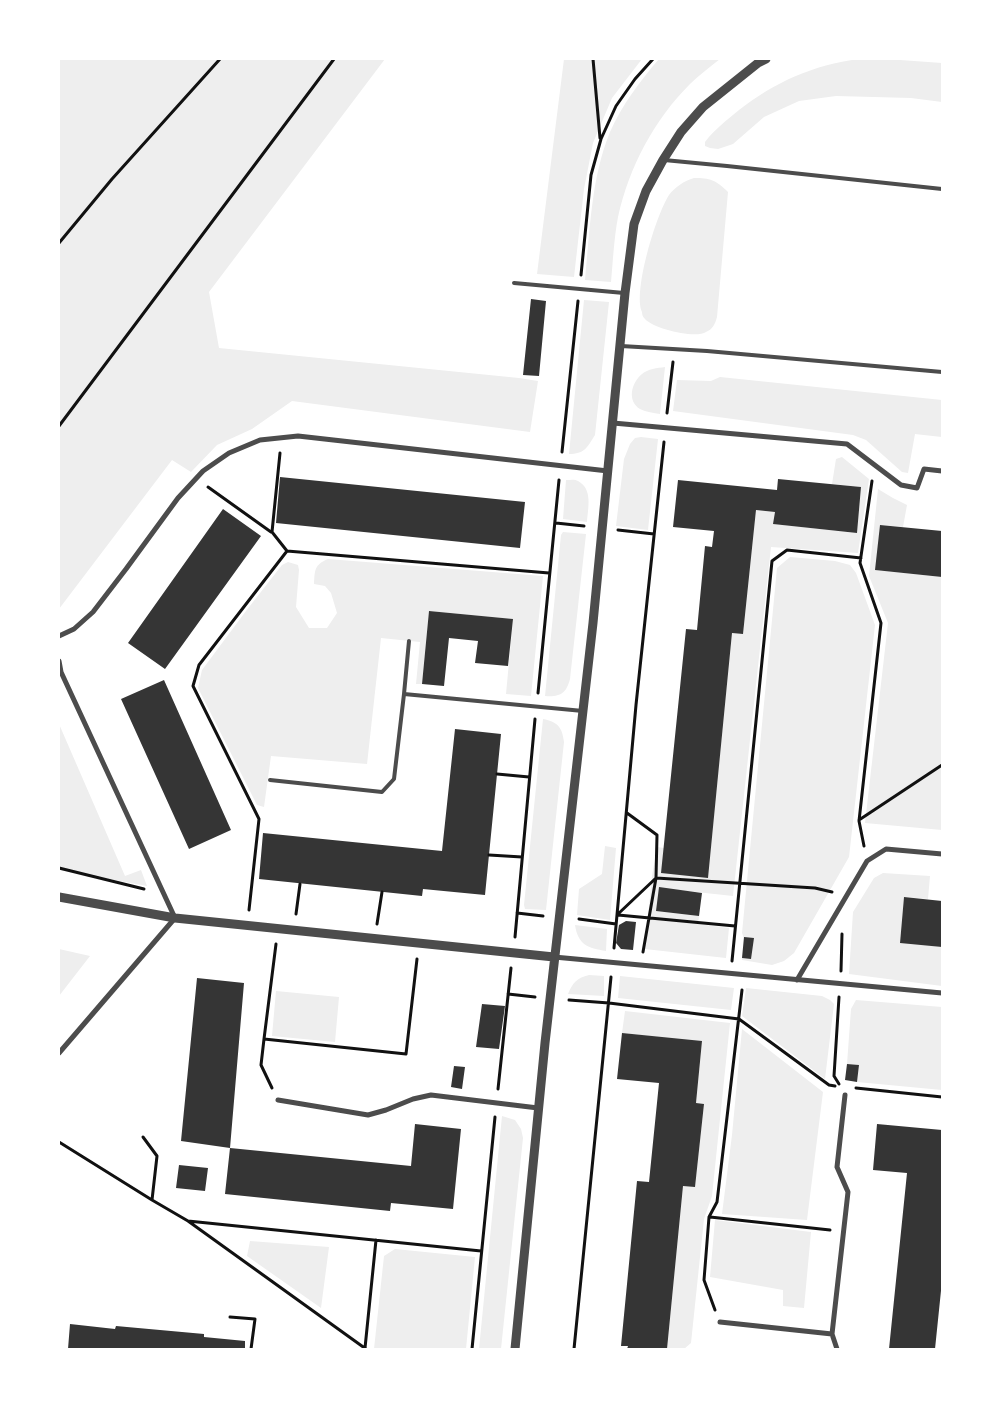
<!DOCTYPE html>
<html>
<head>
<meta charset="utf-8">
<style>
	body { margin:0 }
	#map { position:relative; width:1001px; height:1408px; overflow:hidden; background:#fff; font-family:Figtree,sans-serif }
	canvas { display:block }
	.frame { position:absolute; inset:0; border:60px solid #fff; pointer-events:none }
</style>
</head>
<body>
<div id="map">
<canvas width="1001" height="1408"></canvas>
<div class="frame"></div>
</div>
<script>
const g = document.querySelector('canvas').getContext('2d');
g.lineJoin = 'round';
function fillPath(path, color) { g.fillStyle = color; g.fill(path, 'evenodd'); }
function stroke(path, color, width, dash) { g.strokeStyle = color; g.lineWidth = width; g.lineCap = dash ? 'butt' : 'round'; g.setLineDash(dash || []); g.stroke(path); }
const green = new Path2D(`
	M 59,59 L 385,59 L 209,292 L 219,348 L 519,378 L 538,381 L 530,432 L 292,401 L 252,429 L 217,445 L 191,472 L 172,460 L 59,609 Z
	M 564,59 L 642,59 L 612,98 L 593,143 L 584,189 L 574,277 L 537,274 Z
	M 659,59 L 720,59 C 710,67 699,75 690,84 C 654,120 629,167 618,217 C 614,238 613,261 611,282 L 585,280 C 590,231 591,178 610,132 C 622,105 640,81 659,59 Z
	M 859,59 L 886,59 L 942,63 L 942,102 L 911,98 L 836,96 L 799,101 L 764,117 L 733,144 L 718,149 L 710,148 L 705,146 L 705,142 C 714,130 727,120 739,110 C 775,82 813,65 859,59 Z
	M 694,178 C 710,178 716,180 728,192 L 717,317 C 715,324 713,329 706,332 C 696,339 654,329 645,319 C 643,317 642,315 642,312 C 633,291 656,215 669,195 C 675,187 684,181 694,178 Z
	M 584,300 L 609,302 L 595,435 C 587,448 584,454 569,454 Z
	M 665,367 L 660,414 C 654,413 646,412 640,409 C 627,401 631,383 642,374 C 648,369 657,368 665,367 Z
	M 720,377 L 942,400 L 942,437 L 915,434 L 908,473 L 902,472 L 866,440 L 853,435 L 673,411 L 677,380 L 711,381 Z
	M 641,437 L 658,439 L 648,530 L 616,526 L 624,459 L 630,444 L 635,438 Z
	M 842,457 L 869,479 L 858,553 L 771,547 L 733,896 L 659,888 L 657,911 L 699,916 L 698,924 L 729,928 L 726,958 L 645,949 L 652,876 L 657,847 L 664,848 L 708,877 L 732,633 L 743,634 L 756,510 L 775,512 L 774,524 L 857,533 L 861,487 L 832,484 L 836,459 Z
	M 566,480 C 570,480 575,479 578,481 C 593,489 588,508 587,522 L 563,519 Z
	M 878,489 L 893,498 L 907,505 L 903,527 L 880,525 L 876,570 L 942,577 L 942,830 L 865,823 L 888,623 L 869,576 Z
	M 563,532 L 586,534 L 570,679 C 566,694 560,697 545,696 L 561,535 Z
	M 790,557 L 835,561 L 850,565 L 856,573 L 875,625 L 849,857 L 794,953 L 784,961 L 772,965 L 742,960 L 742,958 L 751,959 L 742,933 L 777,568 Z
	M 328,559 L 543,576 L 531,696 L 506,694 L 513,619 L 429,611 L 422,684 L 416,684 L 420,642 L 381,638 L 367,764 L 271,756 L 264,807 L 257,805 L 198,688 L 202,670 L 246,611 L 282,565 L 288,562 L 298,565 L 299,570 L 296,607 L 309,628 L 327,628 L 337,613 L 331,593 L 325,586 L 314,584 C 315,570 314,565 328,559 Z
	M 543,719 C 558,722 562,727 564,742 L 546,910 L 525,909 L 524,905 Z
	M 59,724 L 125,876 L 141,870 L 147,886 L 59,870 Z
	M 605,846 L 616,848 L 610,920 L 577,915 L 579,889 L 602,874 Z
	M 883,873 L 930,876 L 928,899 L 904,897 L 900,942 L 942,947 L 942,986 L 849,974 L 853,912 L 874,878 Z
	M 575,925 L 607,929 L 606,951 C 588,948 578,945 575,925 Z
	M 59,949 L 90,956 L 59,996 Z
	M 589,975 L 604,976 L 604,996 L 568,994 C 573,982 577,978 589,975 Z
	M 620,976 L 734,988 L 731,1010 L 618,998 Z
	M 746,988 L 822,996 L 830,1000 L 834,1004 L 825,1079 L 742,1016 Z
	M 276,991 L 339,997 L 335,1042 L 272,1036 Z
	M 856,1000 L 942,1007 L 942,1090 L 857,1082 L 859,1065 L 847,1064 L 851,1009 Z
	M 625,1011 L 730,1023 L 712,1196 L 704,1219 L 691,1343 L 684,1349 L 667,1349 L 683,1186 L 695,1186 L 704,1105 L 696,1103 L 702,1042 L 622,1033 Z
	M 742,1029 L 823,1092 L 807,1220 L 722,1214 L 732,1135 Z
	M 502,1116 L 515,1120 L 521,1129 L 523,1138 L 501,1349 L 479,1349 Z
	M 715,1220 L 811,1232 L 804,1308 L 783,1306 L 783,1290 L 710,1277 Z
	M 250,1241 L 329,1247 L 321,1308 L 247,1256 Z
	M 395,1249 L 475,1257 L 466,1349 L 374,1349 L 384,1256 Z`);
const building = new Path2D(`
	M 531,299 L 546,301 L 539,376 L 523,375 Z
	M 280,477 L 525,502 L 520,548 L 276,523 Z
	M 778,479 L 861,487 L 857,533 L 773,524 L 775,512 L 756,510 L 743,634 L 732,633 L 708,878 L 661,873 L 686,629 L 697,630 L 705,546 L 712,547 L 714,531 L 673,527 L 678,480 L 777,490 Z
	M 223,509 L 261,536 L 165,669 L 128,643 Z
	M 880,525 L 942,531 L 942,577 L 875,570 Z
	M 429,611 L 513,619 L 508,666 L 475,663 L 478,641 L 449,638 L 444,686 L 422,684 Z
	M 164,680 L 231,830 L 189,849 L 121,699 Z
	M 455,729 L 501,734 L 485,895 L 423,889 L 422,896 L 259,879 L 263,833 L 442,851 Z
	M 659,887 L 702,893 L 699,916 L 656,911 Z
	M 904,897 L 942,901 L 942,947 L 900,943 Z
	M 626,921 L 636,922 L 633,950 L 621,949 L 616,943 L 619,925 Z
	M 744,937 L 754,938 L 751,959 L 742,958 Z
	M 197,978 L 244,983 L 230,1148 L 411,1166 L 415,1124 L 461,1129 L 453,1209 L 391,1203 L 390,1211 L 225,1194 L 230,1148 L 181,1141 Z
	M 482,1004 L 505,1006 L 499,1049 L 476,1047 Z
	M 622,1033 L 702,1041 L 696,1103 L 704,1104 L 695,1187 L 683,1186 L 667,1349 L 627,1349 L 628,1346 L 621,1346 L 637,1181 L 649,1182 L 659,1083 L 617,1079 Z
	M 847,1064 L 859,1065 L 857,1082 L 845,1080 Z
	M 454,1066 L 465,1067 L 462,1089 L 451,1087 Z
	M 877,1124 L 942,1130 L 942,1281 L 935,1349 L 889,1349 L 907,1173 L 873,1170 Z
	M 179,1165 L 208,1168 L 205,1191 L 176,1188 Z
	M 70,1324 L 115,1329 L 116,1326 L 204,1334 L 204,1337 L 245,1341 L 245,1349 L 68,1349 Z`);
const path = new Path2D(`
	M 593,59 L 600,138
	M 59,243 L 112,179 L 220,59
	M 581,275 L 591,175 L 601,139 L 616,106 L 635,79 L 653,59
	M 667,413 L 673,362
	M 59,426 L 334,59
	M 562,452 L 578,301
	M 280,453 L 272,532 L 287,551
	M 208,487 L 271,532
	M 556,523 L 584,526
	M 618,530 L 654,534
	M 538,693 L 559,480
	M 497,774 L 529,777
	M 627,813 L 657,835 L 656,878 L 643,952
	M 859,820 L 942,765
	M 864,846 L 859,821 L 881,623 L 860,563 L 872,481
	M 489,855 L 522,857
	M 59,868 L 144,889
	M 249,910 L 259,819 L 193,686 L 199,665 L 287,551 L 549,573
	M 517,913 L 543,916
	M 296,914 L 300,884
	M 618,914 L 656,878 L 815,888 L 832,892
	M 618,915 L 735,926
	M 579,919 L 616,924
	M 377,924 L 382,892
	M 515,937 L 535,719
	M 276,944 L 264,1039 L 406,1054 L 417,959
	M 614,948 L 636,705 L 664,442
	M 732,961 L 772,561 L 787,550 L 861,558
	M 841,971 L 842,934
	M 508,994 L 535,997
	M 569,1000 L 609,1003 L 739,1019 L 829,1085 L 835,1086
	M 264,1039 L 261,1065 L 272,1088
	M 839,1084 L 834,1076 L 839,997
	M 856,1088 L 942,1097
	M 498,1089 L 511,968
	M 143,1137 L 157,1156 L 152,1200 L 188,1221 L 366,1349
	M 59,1142 L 152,1200
	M 710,1217 L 830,1230
	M 188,1221 L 481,1251
	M 715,1310 L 704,1280 L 709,1217 L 717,1202 L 742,990
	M 230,1317 L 255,1319 L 251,1349
	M 365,1348 L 376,1240
	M 472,1349 L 495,1117
	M 574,1349 L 611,977`);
const service = new Path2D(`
	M 664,160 L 727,166 L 942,189
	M 514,283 L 624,293
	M 621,346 L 707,351 L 942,372
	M 404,694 L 409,641
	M 270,780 L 382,792 L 394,779 L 404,694 L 583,711`);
const minor = new Path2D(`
	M 613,423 L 847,444 L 901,485 L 917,488 L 924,469 L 942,471
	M 59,636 L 74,629 L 93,612 L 126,569 L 178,498 L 203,471 L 229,453 L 260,440 L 298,436 L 608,471
	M 59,661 L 61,672 L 175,918 L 59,1053
	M 554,957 L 942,993
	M 797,980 L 867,861 L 886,849 L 942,854
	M 278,1100 L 368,1115 L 386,1110 L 413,1099 L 431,1095 L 538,1108
	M 720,1322 L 832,1334
	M 837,1349 L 832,1334 L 848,1192 L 837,1167 L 845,1095`);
const tertiary = new Path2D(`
	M 59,897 L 175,918 L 554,957
	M 515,1349 L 545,1043 L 593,623 L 625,293 L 634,224 L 646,191 L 663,160 L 681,132 L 703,107 L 758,63 L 766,59`);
fillPath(green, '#eee');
fillPath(building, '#353535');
stroke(path, '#111', 3);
stroke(service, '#4c4c4c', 4);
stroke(minor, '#4c4c4c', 5);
stroke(tertiary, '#4c4c4c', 9);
</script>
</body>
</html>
